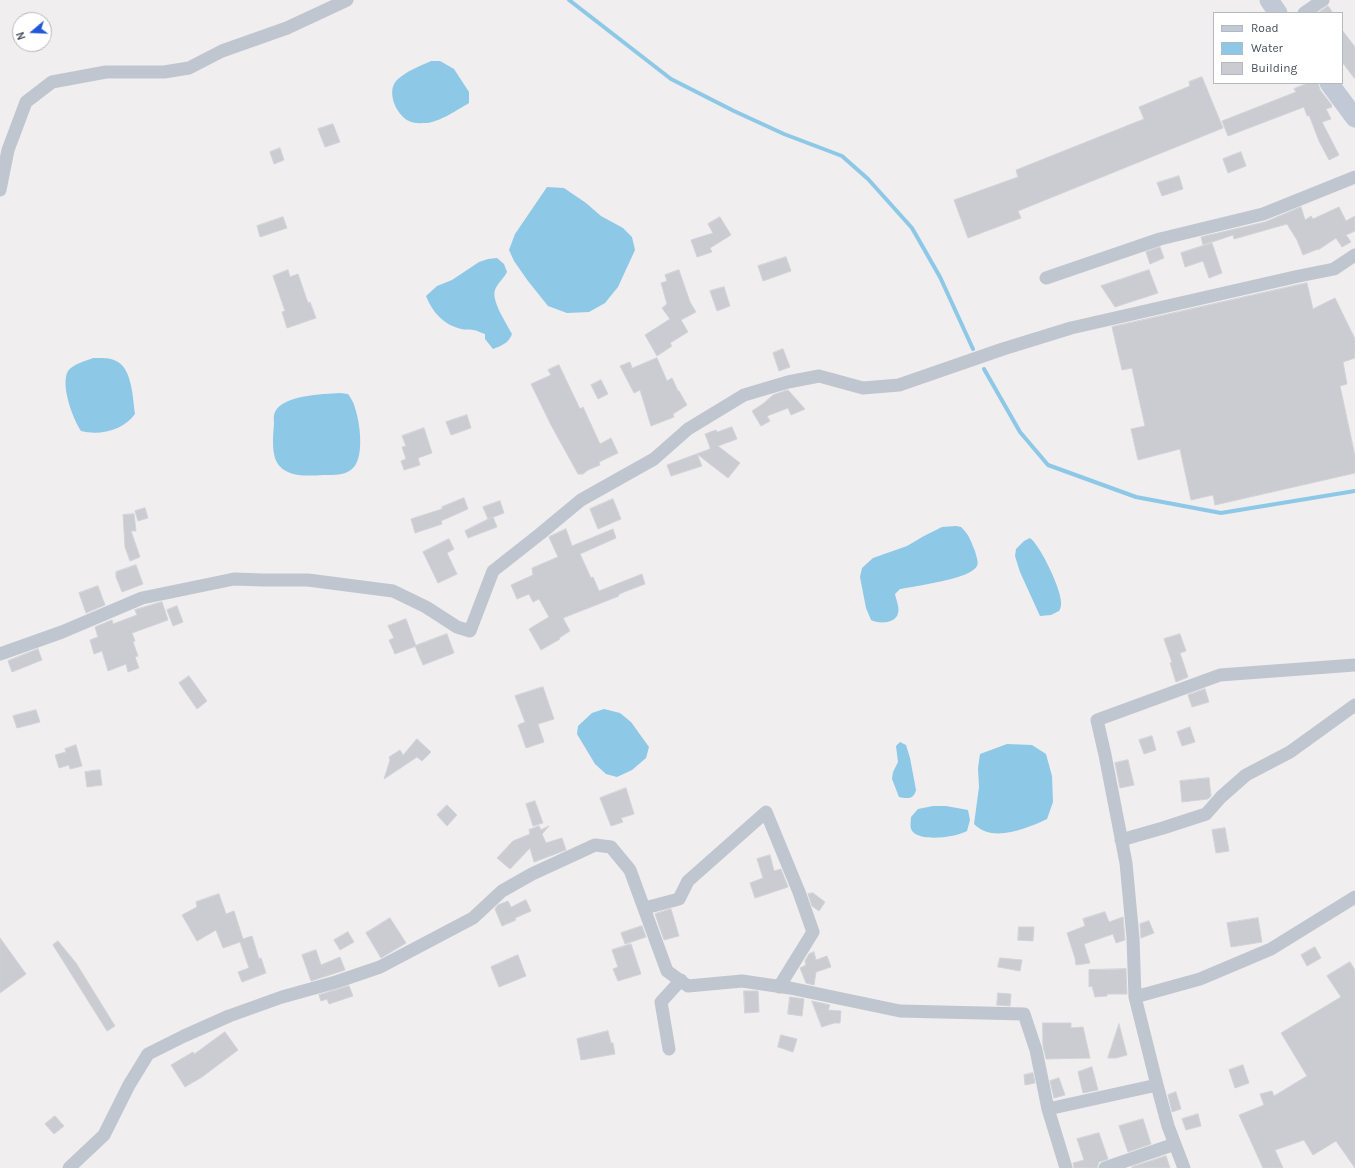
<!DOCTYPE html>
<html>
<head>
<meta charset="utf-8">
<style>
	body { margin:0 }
	#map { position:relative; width:1355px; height:1168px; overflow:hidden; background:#f0eeee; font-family:Karla,sans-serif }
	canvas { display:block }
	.legend { position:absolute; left:1213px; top:12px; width:130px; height:72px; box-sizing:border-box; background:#fff; border:1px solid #b5b8bd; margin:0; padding:5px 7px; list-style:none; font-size:12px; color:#474e5a }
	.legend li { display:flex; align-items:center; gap:8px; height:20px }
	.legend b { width:20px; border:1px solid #b5b8bd }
	.north { position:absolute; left:12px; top:12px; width:40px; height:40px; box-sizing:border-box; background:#fff; border:1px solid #b5b8bd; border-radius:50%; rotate:251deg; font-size:11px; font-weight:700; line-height:16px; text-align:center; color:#474e5a }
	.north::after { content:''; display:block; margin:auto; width:14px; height:18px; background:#2157d7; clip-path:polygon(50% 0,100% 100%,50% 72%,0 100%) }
</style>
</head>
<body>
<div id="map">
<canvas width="1355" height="1168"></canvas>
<ul class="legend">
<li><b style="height:5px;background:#c1c8d6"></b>Road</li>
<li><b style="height:11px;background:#8dc8e7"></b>Water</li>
<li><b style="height:11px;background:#cbccd2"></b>Building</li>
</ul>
<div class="north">N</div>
</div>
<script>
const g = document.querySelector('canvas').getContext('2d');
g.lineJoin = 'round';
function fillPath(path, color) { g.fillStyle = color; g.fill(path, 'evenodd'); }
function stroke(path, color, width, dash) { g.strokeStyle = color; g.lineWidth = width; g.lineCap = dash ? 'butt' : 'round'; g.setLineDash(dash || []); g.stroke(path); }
const water = new Path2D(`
	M 431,61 L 440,61 L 454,69 L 469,92 L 469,103 C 459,109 439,122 427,123 C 422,123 414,124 409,121 C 396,115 385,90 398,79 C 407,71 420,66 431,61 Z
	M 547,187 L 564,188 L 586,203 L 601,216 L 623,228 L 632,237 L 635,250 L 618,287 L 605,303 L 589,312 L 567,313 L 548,306 L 528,281 L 514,261 L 509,250 L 515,234 Z
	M 497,258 L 504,264 L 507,272 C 504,278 497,284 495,290 C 491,301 507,324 512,334 C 509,343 501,346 493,349 L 485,339 L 485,334 C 481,333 477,330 473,330 C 469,329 465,330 461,329 C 444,325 432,312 426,296 L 437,286 L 452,280 L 479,262 L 488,259 Z
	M 93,358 C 101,358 111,357 118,362 C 132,370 133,399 135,414 C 124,430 100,436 81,431 C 73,419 60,385 68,371 C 73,364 86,361 93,358 Z
	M 340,393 L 348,394 C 351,398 354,403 355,408 C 360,422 365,459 352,469 C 344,476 333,475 323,475 C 306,476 282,478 275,458 C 272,448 273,435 274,424 C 274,420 273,416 275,412 C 283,395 323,394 340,393 Z
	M 956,526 L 961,527 C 969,534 971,542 975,551 C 976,556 979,562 977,566 C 971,579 915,586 900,589 L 895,594 C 896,600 900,608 898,613 C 896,624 878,624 871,620 L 866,608 L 860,577 L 862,568 L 873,558 L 907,546 L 924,536 L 942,527 Z
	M 1030,538 C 1040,545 1063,592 1061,605 C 1061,606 1060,610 1059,611 L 1051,615 L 1040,616 L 1020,572 L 1015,556 L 1016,549 L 1024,541 Z
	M 604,709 L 620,713 L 631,722 L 649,747 L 646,758 L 632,770 L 617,777 L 606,774 L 595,764 L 577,734 L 578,726 L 592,713 Z
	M 900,742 L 906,745 L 910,758 L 916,790 C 914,799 908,799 899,797 L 892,779 L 893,772 L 898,762 L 896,746 Z
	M 1007,744 L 1032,745 L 1046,754 L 1052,776 L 1053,802 L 1047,819 C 1026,829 992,843 974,824 L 979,787 L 978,768 L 980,754 Z
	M 933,806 L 946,806 L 968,810 L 970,820 L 967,831 C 956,837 923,842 913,832 C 909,828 911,822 911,817 L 918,809 Z`);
const stream = new Path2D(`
	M 569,0 L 671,79 L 734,111 L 784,134 L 842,156 L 868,179 L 912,228 L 940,277 L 973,349
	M 984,369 L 1020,432 L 1048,465 L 1136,497 L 1221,513 L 1355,491`);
const building = new Path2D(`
	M 1328,6 L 1333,13 L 1318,13 Z
	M 1342,30 L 1355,47 L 1355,79 L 1342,62 Z
	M 1202,77 L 1223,128 L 1018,211 L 1021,218 L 968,238 L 954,200 L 1018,177 L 1016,170 L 1144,119 L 1139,107 L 1190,86 L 1189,82 Z
	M 1308,83 L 1318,83 L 1320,90 L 1331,104 L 1332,107 L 1326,109 L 1331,119 L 1322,122 L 1339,155 L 1329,160 L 1319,141 L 1309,115 L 1307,116 L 1304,107 L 1228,136 L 1222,121 L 1296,92 L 1294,89 Z
	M 333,124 L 340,142 L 325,147 L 318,129 Z
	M 280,148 L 284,160 L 274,164 L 270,152 Z
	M 1241,152 L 1246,166 L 1228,173 L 1223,159 Z
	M 1179,176 L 1183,189 L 1162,196 L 1157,183 Z
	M 1301,207 L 1305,220 L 1311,216 L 1313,219 L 1339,207 L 1346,221 L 1355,216 L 1355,231 L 1346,235 L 1351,242 L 1342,247 L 1336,238 L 1318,250 L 1318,249 L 1303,255 L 1297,240 L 1287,224 L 1234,239 L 1233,235 L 1203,245 L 1201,237 L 1265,222 Z
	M 283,217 L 287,228 L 260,237 L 257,226 Z
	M 720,217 L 731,235 L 710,248 L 712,252 L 697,257 L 691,240 L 713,233 L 708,224 Z
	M 1212,243 L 1222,273 L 1209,278 L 1203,261 L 1185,267 L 1181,253 Z
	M 1160,247 L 1164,258 L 1150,264 L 1146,252 Z
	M 786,257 L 791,271 L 763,281 L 758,266 Z
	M 288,270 L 290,277 L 298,274 L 308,303 L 310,302 L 316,318 L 287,328 L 282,312 L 285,311 L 273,276 Z
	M 679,270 L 690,302 L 696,312 L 681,320 L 688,332 L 670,343 L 672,346 L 657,356 L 645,335 L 670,319 L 662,308 L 667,304 L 661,283 L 667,281 L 665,275 Z
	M 1149,270 L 1158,293 L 1115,307 L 1101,286 Z
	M 1307,283 L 1313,309 L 1335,298 L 1355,339 L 1355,358 L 1343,362 L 1347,384 L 1340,386 L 1355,456 L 1355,473 L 1215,505 L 1213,495 L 1191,500 L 1180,449 L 1138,460 L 1131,429 L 1145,426 L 1132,368 L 1122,370 L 1112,327 Z
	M 724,287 L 730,306 L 717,311 L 710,291 Z
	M 783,349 L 790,367 L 779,371 L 773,353 Z
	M 657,358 L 667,381 L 672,378 L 678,391 L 679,391 L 687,405 L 673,414 L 674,417 L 651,426 L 640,390 L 634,393 L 620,366 L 630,362 L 632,368 Z
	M 559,365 L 580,409 L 583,407 L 600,444 L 611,438 L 618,453 L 599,462 L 600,465 L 588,470 L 583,474 L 578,474 L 551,425 L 531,384 L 551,375 L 548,370 Z
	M 601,380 L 608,394 L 598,399 L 591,385 Z
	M 788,390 L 805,409 L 791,415 L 788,408 L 767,416 L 770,421 L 761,426 L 752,411 L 764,403 L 773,395 Z
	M 467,415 L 471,428 L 451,435 L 446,422 Z
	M 732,427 L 737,439 L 718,446 L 740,463 L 728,478 L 697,454 L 702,466 L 671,476 L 667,465 L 710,449 L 710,447 L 705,434 L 716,430 L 717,432 Z
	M 424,428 L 432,453 L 418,458 L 420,465 L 404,470 L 401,461 L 406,459 L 402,447 L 406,446 L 402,436 Z
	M 464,498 L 468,509 L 441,521 L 442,524 L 415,533 L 411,519 L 442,509 L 442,507 Z
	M 613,499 L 621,519 L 598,529 L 590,509 Z
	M 500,501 L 504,513 L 488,519 L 483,507 Z
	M 145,508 L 148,518 L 138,521 L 135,511 Z
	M 134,514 L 136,531 L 131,531 L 140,557 L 130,561 L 125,547 L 123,515 Z
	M 493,517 L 497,527 L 468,538 L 465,531 Z
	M 566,529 L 572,546 L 613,529 L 616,538 L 580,554 L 591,578 L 593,577 L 599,591 L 642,574 L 645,584 L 624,592 L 618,595 L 619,596 L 563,618 L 570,631 L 559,638 L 560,639 L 541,650 L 529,629 L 549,617 L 539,599 L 533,602 L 529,594 L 517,599 L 511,585 L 533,575 L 532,568 L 558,557 L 549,537 Z
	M 449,539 L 454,549 L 447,553 L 457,574 L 438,583 L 423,552 Z
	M 136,565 L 143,584 L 122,592 L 116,577 L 116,572 Z
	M 98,586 L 105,605 L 86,613 L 79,593 Z
	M 162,602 L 168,620 L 132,633 L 135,641 L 133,642 L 138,656 L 135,657 L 139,668 L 128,672 L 126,664 L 108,671 L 102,651 L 94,654 L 90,640 L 98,637 L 95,627 L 112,620 L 113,624 L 137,615 L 135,610 Z
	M 177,606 L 183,622 L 173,626 L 167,610 Z
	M 406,619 L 416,646 L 395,654 L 389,640 L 394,638 L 388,626 Z
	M 447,634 L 454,653 L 423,665 L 415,646 Z
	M 1180,634 L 1186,651 L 1180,653 L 1188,677 L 1176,682 L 1170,663 L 1172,662 L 1164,639 Z
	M 38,649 L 42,660 L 12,672 L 8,661 Z
	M 189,676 L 207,701 L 197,709 L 179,683 Z
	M 543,687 L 554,719 L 538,724 L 544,742 L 526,748 L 518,725 L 525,722 L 515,696 Z
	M 1205,689 L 1209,702 L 1192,707 L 1188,695 Z
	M 36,710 L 40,722 L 17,728 L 13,716 Z
	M 1190,727 L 1195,742 L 1182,746 L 1177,732 Z
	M 1152,736 L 1156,750 L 1144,754 L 1139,740 Z
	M 417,739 L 431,752 L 422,761 L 417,757 L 384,779 L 390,760 L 389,757 L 400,750 L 403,755 Z
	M 76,745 L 82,766 L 70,769 L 69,765 L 59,768 L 55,755 L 66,752 L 65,749 Z
	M 1128,760 L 1134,785 L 1120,788 L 1115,763 Z
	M 100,770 L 102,785 L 87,787 L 85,772 Z
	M 1209,778 L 1211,796 L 1208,799 L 1182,802 L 1180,781 Z
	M 626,788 L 634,814 L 621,818 L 623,822 L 611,826 L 600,798 Z
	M 535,801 L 543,823 L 533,826 L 526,804 Z
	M 447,805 L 457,815 L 447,826 L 437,815 Z
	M 539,826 L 541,830 L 549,826 L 542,834 L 546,843 L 562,838 L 566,850 L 534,862 L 530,848 L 510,869 L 497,858 L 513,841 L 530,834 L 529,830 Z
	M 1225,828 L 1229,851 L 1216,853 L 1212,830 Z
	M 770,855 L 774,871 L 781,869 L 788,887 L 755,898 L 750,883 L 763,878 L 757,859 Z
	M 813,893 L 825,902 L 819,911 L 812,906 L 808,894 Z
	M 219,894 L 226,914 L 234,911 L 243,939 L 252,936 L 259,959 L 261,958 L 266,973 L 242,982 L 238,972 L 249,968 L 240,942 L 223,948 L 216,930 L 197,941 L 182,915 L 197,907 L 196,902 Z
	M 526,900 L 531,911 L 515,918 L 516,920 L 502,926 L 495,909 L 498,905 L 508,901 L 511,907 Z
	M 671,909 L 679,936 L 664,940 L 655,914 Z
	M 1105,912 L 1109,922 L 1123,917 L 1125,940 L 1116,943 L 1113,934 L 1084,944 L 1090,963 L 1076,965 L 1075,958 L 1067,933 L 1085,926 L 1083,919 Z
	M 390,918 L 406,943 L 381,958 L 366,933 Z
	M 1258,918 L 1262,942 L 1231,947 L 1227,923 Z
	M 1149,921 L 1154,933 L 1141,938 L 1140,924 Z
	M 642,926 L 646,937 L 625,944 L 621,933 Z
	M 1019,927 L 1034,927 L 1033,941 L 1018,940 Z
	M 348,932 L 354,942 L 340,950 L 334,940 Z
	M 0,938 L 26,974 L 0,993 Z
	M 58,941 L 76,963 L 115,1026 L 107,1031 L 53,945 Z
	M 631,944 L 641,974 L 618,981 L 613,969 L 618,967 L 612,950 Z
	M 1315,947 L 1321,958 L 1307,966 L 1301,955 Z
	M 316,950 L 321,965 L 340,957 L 345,970 L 311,981 L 302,955 Z
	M 814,952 L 816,960 L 827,956 L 831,967 L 816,972 L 814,985 L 806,983 L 800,968 L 806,965 L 805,961 L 809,954 Z
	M 518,955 L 526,976 L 499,987 L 491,967 Z
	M 1000,958 L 1022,960 L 1020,971 L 998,967 Z
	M 1350,962 L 1355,970 L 1355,1168 L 1336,1141 L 1313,1155 L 1304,1140 L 1275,1150 L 1283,1168 L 1263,1168 L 1239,1115 L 1264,1105 L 1260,1094 L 1272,1091 L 1274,1096 L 1307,1076 L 1281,1033 L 1341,997 L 1327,976 Z
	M 1126,969 L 1127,994 L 1107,994 L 1107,996 L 1095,997 L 1092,986 L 1089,987 L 1089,970 Z
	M 349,986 L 353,996 L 329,1004 L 327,999 L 321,1001 L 319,995 Z
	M 744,991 L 758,991 L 759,1012 L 745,1013 Z
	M 998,993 L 1011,994 L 1010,1006 L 997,1005 Z
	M 790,997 L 804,999 L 802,1016 L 788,1014 Z
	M 812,1001 L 830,1005 L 828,1010 L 841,1011 L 840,1023 L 834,1023 L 822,1027 Z
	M 1043,1023 L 1071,1023 L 1071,1028 L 1083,1027 L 1090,1058 L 1046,1059 L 1043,1046 Z
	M 1119,1024 L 1127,1055 L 1116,1058 L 1108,1058 Z
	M 608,1031 L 611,1043 L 613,1043 L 615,1054 L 581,1060 L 577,1039 Z
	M 225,1032 L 238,1050 L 202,1077 L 185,1087 L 171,1065 L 193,1052 L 194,1054 Z
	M 781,1035 L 797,1039 L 793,1052 L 778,1047 Z
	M 1243,1065 L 1249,1083 L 1235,1088 L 1229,1070 Z
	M 1092,1067 L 1098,1090 L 1083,1093 L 1078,1072 Z
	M 1033,1073 L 1035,1083 L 1025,1085 L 1024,1075 Z
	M 1059,1078 L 1065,1095 L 1054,1098 L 1050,1081 Z
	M 1176,1092 L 1181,1109 L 1172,1112 L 1168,1095 Z
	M 1198,1114 L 1201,1126 L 1186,1130 L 1182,1119 Z
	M 55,1116 L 64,1126 L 54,1134 L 45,1124 Z
	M 1143,1119 L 1151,1144 L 1128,1152 L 1119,1126 Z
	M 1099,1133 L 1108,1159 L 1099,1162 L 1097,1168 L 1074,1168 L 1073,1163 L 1084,1160 L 1077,1139 Z
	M 1166,1156 L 1170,1168 L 1132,1168 L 1132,1167 Z`);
const street = new Path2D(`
	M 1304,13 L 1323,0
	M 0,190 L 8,150 L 26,102 L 52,82 L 106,72 L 164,72 L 189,68 L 222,51 L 287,28 L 347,0
	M 1046,278 L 1160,239 L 1263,214 L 1355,177
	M 0,654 L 62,632 L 142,598 L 234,579 L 263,580 L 308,580 L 393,591 L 426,607 L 457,627 L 470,631 L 493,571 L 540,534 L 581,500 L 654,459 L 688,429 L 744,395 L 788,382 L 819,376 L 863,388 L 899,385 L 1003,349 L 1071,328 L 1299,276 L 1334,269 L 1355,255
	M 1121,840 L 1163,828 L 1206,814 L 1221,797 L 1246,775 L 1290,752 L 1355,705
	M 645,908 L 679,899 L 688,881 L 766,812 L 799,892 L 813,932 L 779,987
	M 1135,997 L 1200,979 L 1271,949 L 1355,897
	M 669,1049 L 661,1002 L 681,980
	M 1157,1085 L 1168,1126 L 1184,1168
	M 1048,1109 L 1066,1168
	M 69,1168 L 104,1135 L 129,1085 L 148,1054 L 184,1036 L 229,1016 L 282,997 L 336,982 L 380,967 L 473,918 L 502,891 L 532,874 L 595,845 L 611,847 L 630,870 L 667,971 L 688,986 L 742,981 L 790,988 L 900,1011 L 1024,1014 L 1036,1050 L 1048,1109 L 1157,1085 L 1135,997 L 1133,938 L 1126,863 L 1105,755 L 1097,720 L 1220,675 L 1355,665
	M 1105,1168 L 1175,1144`);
const secondary = new Path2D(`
	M 1269,0 L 1278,13
	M 1329,83 L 1355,118`);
fillPath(water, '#8dc8e7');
stroke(stream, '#8dc8e7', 4);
fillPath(building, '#cbccd2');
stroke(building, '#d2d3d9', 1);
stroke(street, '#bfc6cf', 13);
stroke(secondary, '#c1c8d6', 19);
</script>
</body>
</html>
